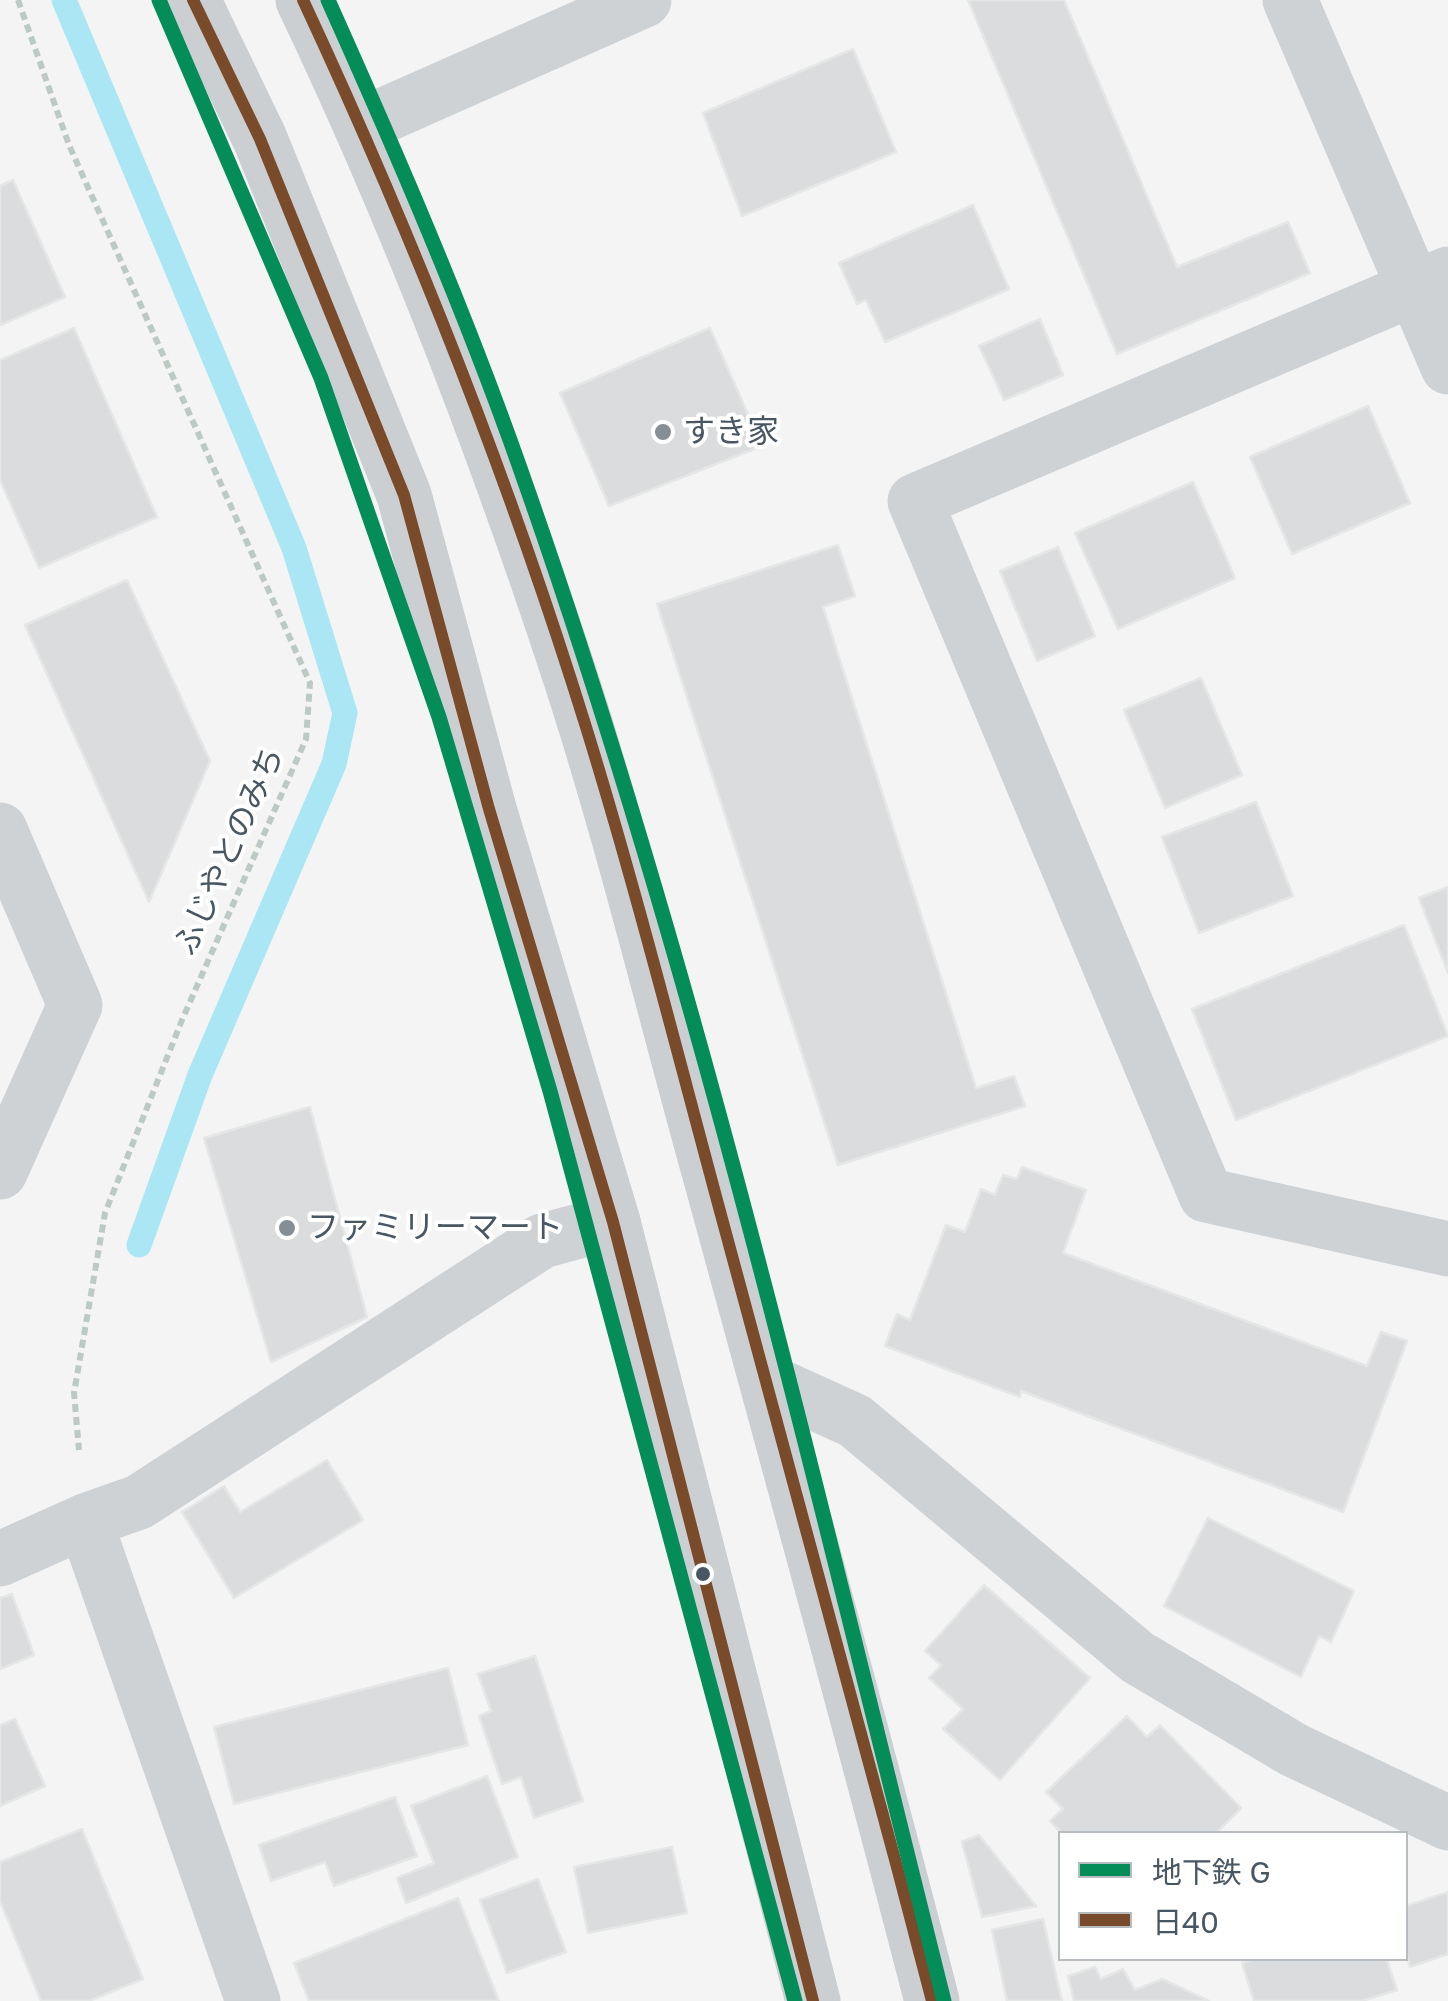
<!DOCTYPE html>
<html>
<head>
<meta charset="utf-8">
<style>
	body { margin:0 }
	#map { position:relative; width:1448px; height:2001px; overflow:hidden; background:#f4f4f4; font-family:"Golos Text","Noto Sans JP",sans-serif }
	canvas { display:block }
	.legend { position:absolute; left:1058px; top:1831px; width:350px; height:130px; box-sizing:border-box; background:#fff; border:2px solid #b6bcc0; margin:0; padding:12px 18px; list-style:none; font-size:30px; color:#495762 }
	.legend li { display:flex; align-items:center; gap:20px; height:50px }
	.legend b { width:50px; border:2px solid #b6bcc0 }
</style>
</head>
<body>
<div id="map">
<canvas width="1448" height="2001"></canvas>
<ul class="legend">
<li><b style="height:12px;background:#048d58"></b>地下鉄 G</li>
<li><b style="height:12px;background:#7a4b2a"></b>日40</li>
</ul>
</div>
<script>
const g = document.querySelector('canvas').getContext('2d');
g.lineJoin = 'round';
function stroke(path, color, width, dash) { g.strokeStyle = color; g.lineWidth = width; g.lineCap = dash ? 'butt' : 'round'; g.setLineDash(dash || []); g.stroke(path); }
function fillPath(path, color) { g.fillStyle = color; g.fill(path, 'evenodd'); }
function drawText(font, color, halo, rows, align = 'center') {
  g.font = font + ' "Golos Text","Noto Sans JP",sans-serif'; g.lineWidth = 8; g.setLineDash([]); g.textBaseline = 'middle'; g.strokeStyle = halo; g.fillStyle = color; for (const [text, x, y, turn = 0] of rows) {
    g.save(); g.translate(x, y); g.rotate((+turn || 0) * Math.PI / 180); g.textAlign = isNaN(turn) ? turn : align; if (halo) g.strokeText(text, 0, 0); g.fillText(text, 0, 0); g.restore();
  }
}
const stream = new Path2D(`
	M 64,0 L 294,548 L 345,713 L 334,764 L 200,1075 L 139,1245`);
const building = new Path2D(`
	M 968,0 L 1064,0 L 1177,267 L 1288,222 L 1310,273 L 1117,354 Z
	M 853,49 L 896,152 L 742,216 L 703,113 Z
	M 13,180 L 65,297 L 0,325 L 0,186 Z
	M 973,205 L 1009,289 L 885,342 L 866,300 L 857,304 L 839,263 Z
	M 1040,319 L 1063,375 L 1004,400 L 979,346 Z
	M 74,328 L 157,517 L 39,568 L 0,480 L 0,360 Z
	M 710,328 L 762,446 L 609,506 L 560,393 Z
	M 1368,406 L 1410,503 L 1292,554 L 1250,457 Z
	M 1193,482 L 1235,578 L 1118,629 L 1075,533 Z
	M 838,545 L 855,596 L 823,607 L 976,1088 L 1014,1076 L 1025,1106 L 838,1165 L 657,604 Z
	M 1058,547 L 1095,636 L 1037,661 L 1000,571 Z
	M 127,580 L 210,761 L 149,902 L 25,625 Z
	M 1201,678 L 1242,775 L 1165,808 L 1124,710 Z
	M 1256,802 L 1293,896 L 1199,933 L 1162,837 Z
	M 1448,887 L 1448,973 L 1419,898 Z
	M 1404,925 L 1448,1036 L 1236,1120 L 1192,1009 Z
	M 310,1107 L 367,1317 L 271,1362 L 204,1138 Z
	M 1022,1167 L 1086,1190 L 1063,1253 L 1367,1366 L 1381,1332 L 1407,1341 L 1343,1512 L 1021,1391 L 1020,1397 L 885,1346 L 897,1314 L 910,1320 L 946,1225 L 965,1232 L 981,1189 L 995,1195 L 1003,1175 L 1017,1179 Z
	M 327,1460 L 363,1520 L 234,1598 L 182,1512 L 224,1486 L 240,1512 Z
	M 1208,1518 L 1354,1591 L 1331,1642 L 1319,1636 L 1301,1677 L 1164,1606 Z
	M 984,1585 L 1090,1678 L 1000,1780 L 943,1729 L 963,1709 L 929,1678 L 941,1665 L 925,1651 Z
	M 12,1594 L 34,1655 L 0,1669 L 0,1598 Z
	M 535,1656 L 583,1801 L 534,1818 L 521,1777 L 502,1784 L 479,1716 L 491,1711 L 478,1674 Z
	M 448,1668 L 468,1745 L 234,1804 L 214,1727 Z
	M 1127,1716 L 1147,1737 L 1160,1725 L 1241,1808 L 1215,1834 L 1062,1834 L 1050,1821 L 1063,1809 L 1046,1792 Z
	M 15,1719 L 45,1786 L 0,1806 L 0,1725 Z
	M 487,1776 L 518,1857 L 406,1903 L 397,1878 L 434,1863 L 411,1806 Z
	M 395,1797 L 417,1856 L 334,1886 L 325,1862 L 271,1881 L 259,1845 Z
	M 82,1829 L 143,1979 L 89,2001 L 41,2001 L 0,1901 L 0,1862 Z
	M 979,1835 L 1036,1906 L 982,1917 L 962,1842 Z
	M 672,1847 L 687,1913 L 588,1933 L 574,1867 Z
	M 538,1879 L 566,1952 L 507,1973 L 480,1900 Z
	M 1448,1892 L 1448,1954 L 1410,1967 L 1406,1954 L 1406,1906 Z
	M 458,1898 L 499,2001 L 309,2001 L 294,1963 Z
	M 1043,1919 L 1062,2001 L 1007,2001 L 992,1930 Z
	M 1257,1958 L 1386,1958 L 1397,1990 L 1362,2001 L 1254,2001 L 1242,1963 Z
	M 1095,1967 L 1101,1979 L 1123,1969 L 1135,1990 L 1162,1979 L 1209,2001 L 1074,2001 L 1068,1976 Z`);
const path = new Path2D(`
	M 18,0 L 69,145 L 310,683 L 306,739 L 182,1020 L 105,1213 L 74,1393 L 79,1450`);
const minor = new Path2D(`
	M 1290,0 L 1448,367
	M 362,125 L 644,0
	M 1448,274 L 915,501 L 1206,1195 L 1448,1249
	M 0,830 L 75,1005 L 0,1172
	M 767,1381 L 855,1421 L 1137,1657 L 1294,1750 L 1448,1823
	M 85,1521 L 253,2001
	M 0,1559 L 85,1521 L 139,1502 L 542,1241 L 613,1222`);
const major = new Path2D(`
	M 193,0 L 260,139 L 404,495 L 489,809 L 613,1222 L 813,2001
	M 303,0 C 406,216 492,440 567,667 C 622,834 663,1006 710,1175 C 785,1450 861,1725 932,2001`);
const bus1 = new Path2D(`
	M 193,0 L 260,139 L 404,495 L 489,809 L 613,1222 L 813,2001
	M 303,0 C 413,236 509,479 586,727 C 637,892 679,1060 724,1226 C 794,1484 865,1742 932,2001`);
const metro1 = new Path2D(`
	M 159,0 L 321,378 L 439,717 L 550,1091 L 795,2001
	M 328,0 C 397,154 464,309 520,468 C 697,968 815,1487 944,2001`);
const markers = [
	[663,432,10,"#858e95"],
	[287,1228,10,"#858e95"],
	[703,1574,9,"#495762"]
];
const poiNames = [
	["すき家",683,432],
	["ファミリーマート",307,1228]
];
const streetNames = [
	["ふじやとのみち",229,851,-66]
];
stroke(stream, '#aae6f3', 25);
fillPath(building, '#dbdcde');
stroke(building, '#e5e6e6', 2.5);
stroke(path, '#bccac4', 6, [8, 5]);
stroke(minor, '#cfd2d5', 55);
stroke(major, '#cbcfd2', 55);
stroke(bus1, '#7a4b2a', 12);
stroke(metro1, '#048d58', 15);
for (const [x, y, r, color] of markers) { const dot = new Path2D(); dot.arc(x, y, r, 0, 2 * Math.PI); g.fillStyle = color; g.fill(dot); stroke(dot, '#fff', 4); }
drawText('32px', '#495762', '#fff', poiNames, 'left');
drawText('32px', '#495762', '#fff', streetNames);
</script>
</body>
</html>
